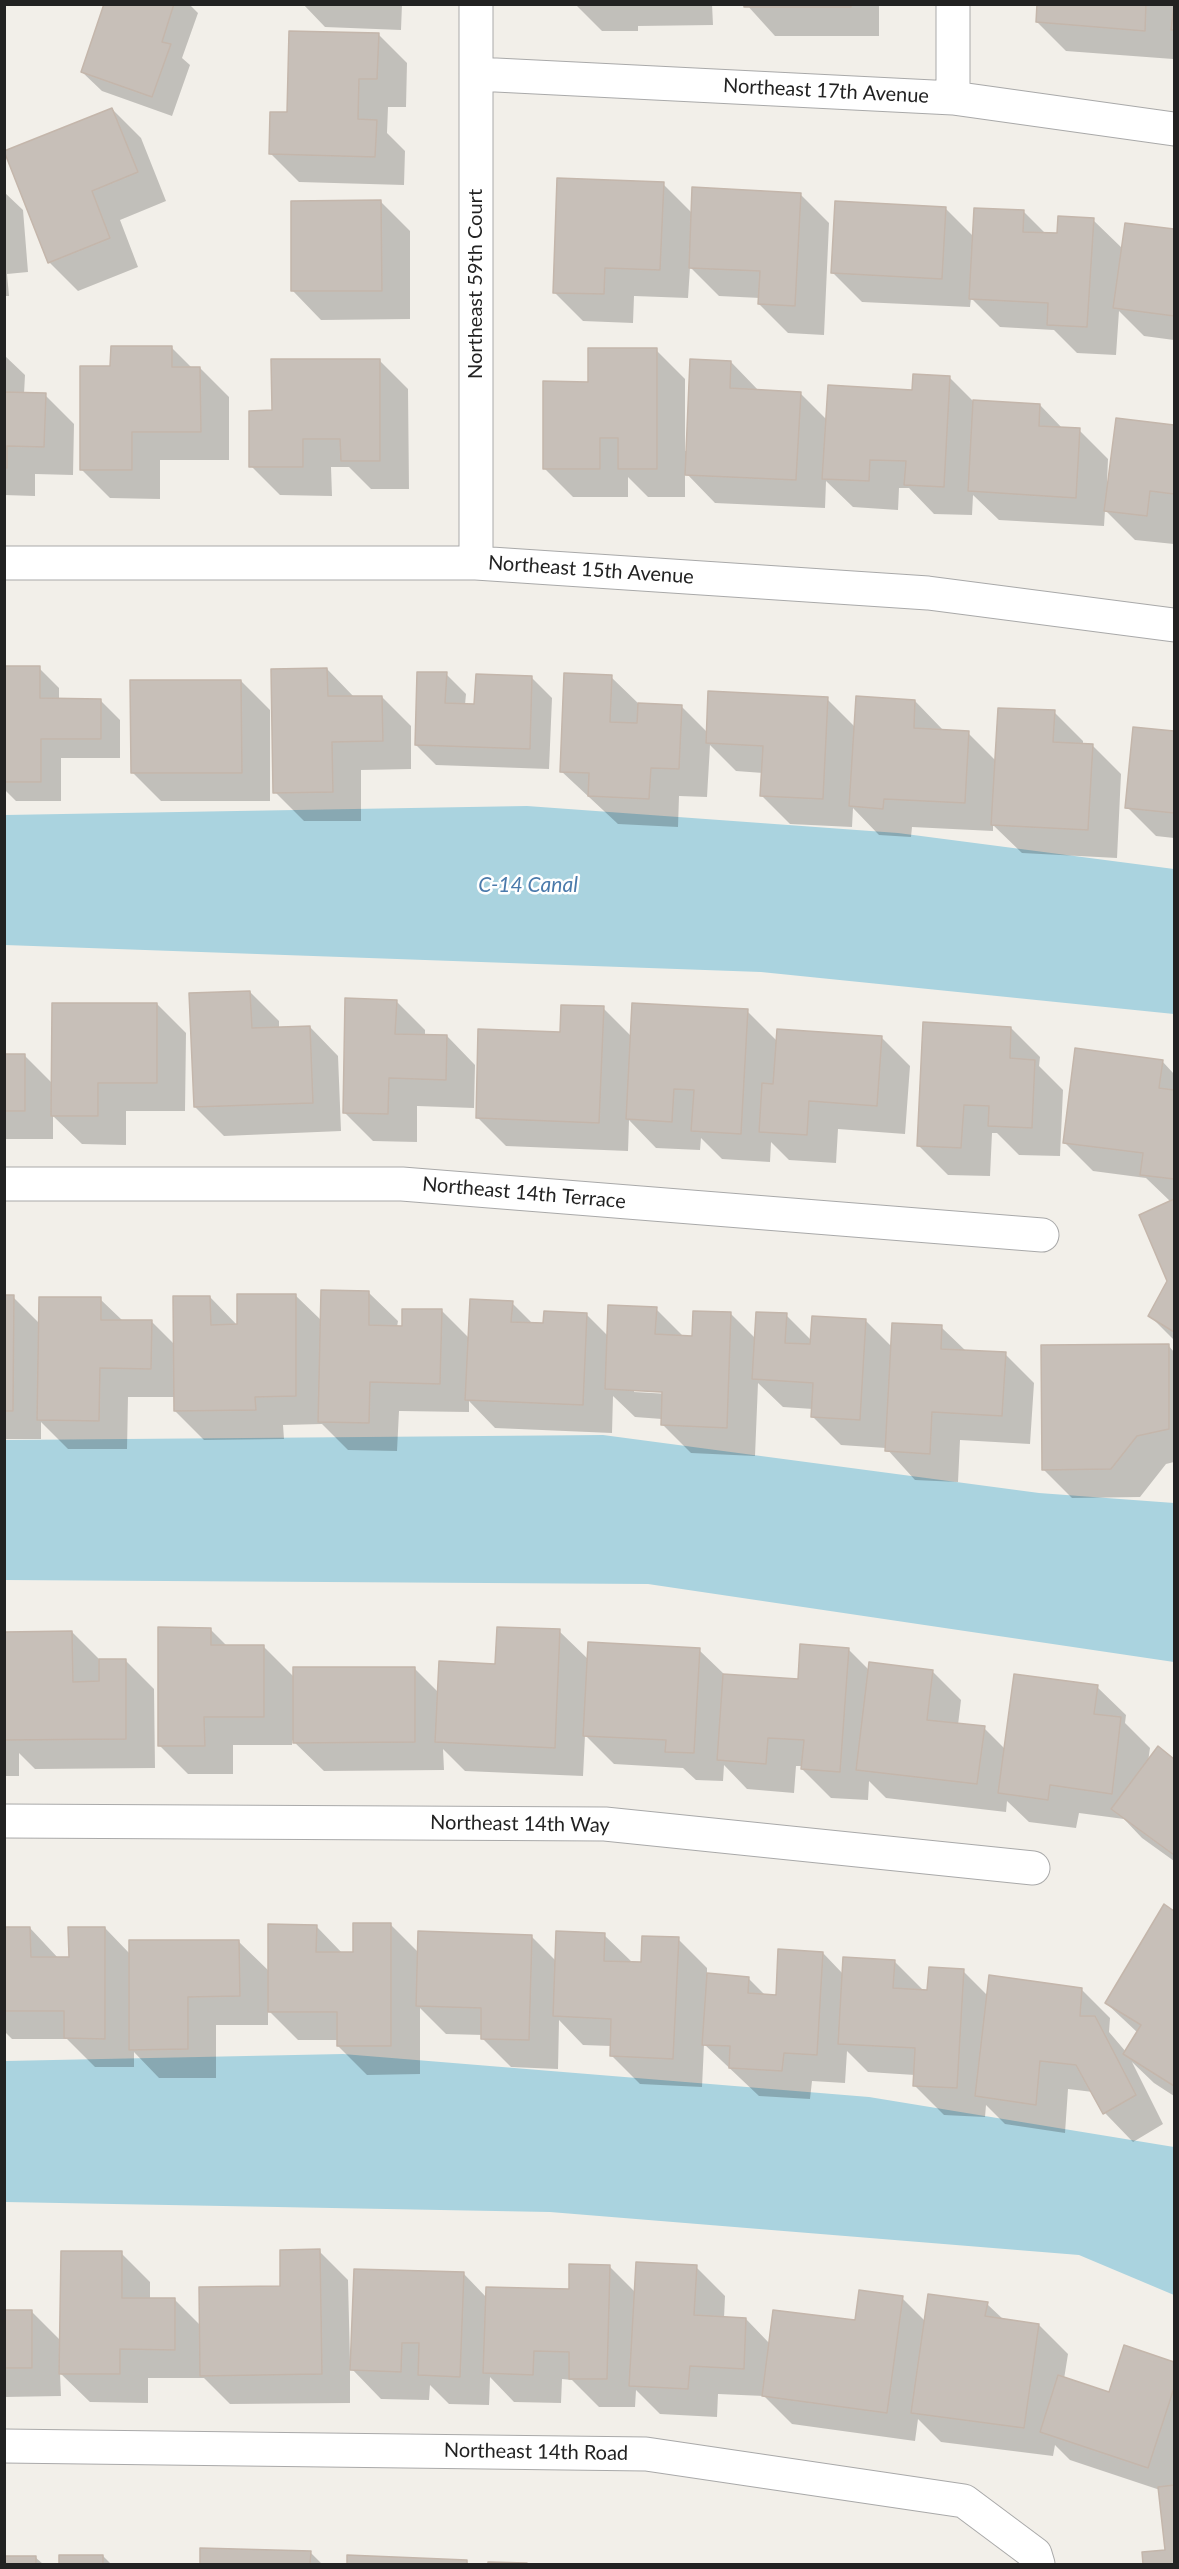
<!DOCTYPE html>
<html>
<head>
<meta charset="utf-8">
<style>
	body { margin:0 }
	#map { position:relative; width:1179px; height:2569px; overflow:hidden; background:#f2efe9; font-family:Lato,sans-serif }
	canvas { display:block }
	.frame { position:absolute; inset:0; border:6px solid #222; pointer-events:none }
</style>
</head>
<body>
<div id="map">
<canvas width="1179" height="2569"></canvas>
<div class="frame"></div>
</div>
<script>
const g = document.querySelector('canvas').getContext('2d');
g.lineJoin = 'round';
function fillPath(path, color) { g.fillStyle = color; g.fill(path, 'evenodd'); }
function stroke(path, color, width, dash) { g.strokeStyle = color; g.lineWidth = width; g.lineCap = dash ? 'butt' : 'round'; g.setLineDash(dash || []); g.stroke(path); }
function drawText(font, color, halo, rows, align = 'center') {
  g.font = font + ' Lato,sans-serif'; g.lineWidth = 5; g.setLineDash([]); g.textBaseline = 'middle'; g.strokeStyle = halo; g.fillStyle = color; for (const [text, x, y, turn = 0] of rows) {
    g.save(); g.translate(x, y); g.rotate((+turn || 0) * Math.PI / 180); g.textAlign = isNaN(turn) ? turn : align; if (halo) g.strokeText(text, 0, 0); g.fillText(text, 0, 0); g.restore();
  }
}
const water = new Path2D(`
	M 527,806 L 898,833 L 1174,869 L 1174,1014 L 761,972 L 5,945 L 5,815 Z
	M 603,1435 L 1039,1493 L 1174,1503 L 1174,1662 L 648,1584 L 5,1580 L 5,1440 Z
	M 343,2054 L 869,2097 L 1174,2147 L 1174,2295 L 1079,2255 L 550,2212 L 5,2202 L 5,2061 Z`);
const shadow = new Path2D(`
	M 105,4 L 189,4 L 198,13 L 182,58 L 190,65 L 172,116 L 102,91 L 82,72 Z
	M 303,4 L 402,4 L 401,30 L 325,27 Z
	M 575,4 L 712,4 L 713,25 L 638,26 L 638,31 L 602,31 Z
	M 746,4 L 879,4 L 879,36 L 775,36 Z
	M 1039,4 L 1174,4 L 1173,59 L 1066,51 L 1037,22 Z
	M 378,34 L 407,63 L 406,107 L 388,107 L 387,133 L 405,151 L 404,185 L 299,182 L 270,153 L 288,114 Z
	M 112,109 L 141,138 L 166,201 L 120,220 L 138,267 L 78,291 L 49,262 Z
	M 663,184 L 692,213 L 800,194 L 829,223 L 824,335 L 788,333 L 759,304 L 760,298 L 719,296 L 690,267 L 688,298 L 634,296 L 633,323 L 583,321 L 554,292 Z
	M 4,192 L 23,210 L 28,272 L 7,274 L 9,296 L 4,296 Z
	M 381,202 L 410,231 L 410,319 L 321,320 L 293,291 Z
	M 945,208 L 974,237 L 1024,212 L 1046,234 L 1059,235 L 1093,220 L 1123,249 L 1126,224 L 1174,231 L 1174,340 L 1144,336 L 1119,311 L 1116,355 L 1077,353 L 1054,330 L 1000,327 L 971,298 L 970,307 L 862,302 L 833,273 Z
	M 172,348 L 192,368 L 200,368 L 229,397 L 229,460 L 160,460 L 160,499 L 110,498 L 82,470 L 112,368 Z
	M 656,350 L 685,379 L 685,451 L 688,451 L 731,362 L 759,391 L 800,393 L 827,420 L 914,392 L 949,377 L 974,402 L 1040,405 L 1063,429 L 1079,430 L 1108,459 L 1107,483 L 1109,483 L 1118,419 L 1174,426 L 1174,544 L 1135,540 L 1105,510 L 1104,526 L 999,520 L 973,495 L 972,515 L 934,514 L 909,488 L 899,488 L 898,510 L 853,507 L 826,481 L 825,508 L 715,503 L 685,472 L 685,497 L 648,497 L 628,477 L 628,497 L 573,497 L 544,468 L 590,383 Z
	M 4,355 L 25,375 L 24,394 L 45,395 L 74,424 L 73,475 L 35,474 L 35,496 L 4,495 Z
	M 379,360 L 408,389 L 409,489 L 371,489 L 349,467 L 331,467 L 332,496 L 280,495 L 251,466 L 273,412 Z
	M 4,668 L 39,668 L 59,688 L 59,700 L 100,700 L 120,720 L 120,758 L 61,758 L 61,801 L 16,801 L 4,789 Z
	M 327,669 L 355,698 L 382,697 L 411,726 L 411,769 L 361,770 L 361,821 L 304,821 L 275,792 Z
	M 446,674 L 466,694 L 465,705 L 476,706 L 532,678 L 552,698 L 549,769 L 436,765 L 416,745 Z
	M 611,677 L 640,705 L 682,707 L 708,733 L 827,699 L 855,727 L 915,701 L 943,730 L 968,733 L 996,761 L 1054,712 L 1083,741 L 1083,745 L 1092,745 L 1121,774 L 1117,858 L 1022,853 L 993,825 L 993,831 L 912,827 L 911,837 L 879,835 L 853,808 L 852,827 L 790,824 L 761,795 L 763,773 L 736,771 L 710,745 L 707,797 L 679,796 L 678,827 L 618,824 L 561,771 Z
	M 241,681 L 270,710 L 270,801 L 161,801 L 132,772 Z
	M 1134,728 L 1174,732 L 1174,838 L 1156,836 L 1127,807 Z
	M 250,992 L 279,1021 L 279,1028 L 310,1027 L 338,1056 L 341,1131 L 224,1136 L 195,1107 Z
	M 396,1001 L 425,1030 L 425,1036 L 447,1036 L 475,1065 L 474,1108 L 417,1106 L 417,1142 L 373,1141 L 344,1112 Z
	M 157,1004 L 186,1033 L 185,1111 L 126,1111 L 126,1145 L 82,1144 L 53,1116 L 53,1139 L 4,1139 L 4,1055 L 24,1055 L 53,1084 Z
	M 603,1008 L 632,1037 L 747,1011 L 778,1042 L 881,1037 L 910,1066 L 905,1134 L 838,1129 L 836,1163 L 789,1160 L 771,1142 L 770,1162 L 722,1159 L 701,1138 L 700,1150 L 656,1148 L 629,1120 L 628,1151 L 506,1146 L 477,1117 L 562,1033 Z
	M 1011,1028 L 1040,1057 L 1039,1066 L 1063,1090 L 1060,1156 L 1019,1155 L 997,1133 L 992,1133 L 990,1176 L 948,1175 L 919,1146 Z
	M 1162,1061 L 1174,1074 L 1174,1340 L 1150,1316 L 1169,1281 L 1171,1202 L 1146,1178 L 1093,1171 L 1064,1142 Z
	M 369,1293 L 398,1321 L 397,1327 L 403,1328 L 442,1311 L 469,1338 L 512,1303 L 534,1325 L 545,1325 L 586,1314 L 608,1336 L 656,1309 L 684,1337 L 693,1338 L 731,1314 L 756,1339 L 786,1315 L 812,1341 L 866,1321 L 892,1347 L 941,1327 L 966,1351 L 1005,1354 L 1034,1383 L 1030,1444 L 960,1440 L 958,1482 L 915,1480 L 886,1448 L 841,1445 L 812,1416 L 813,1409 L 783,1407 L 758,1383 L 755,1456 L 691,1453 L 662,1424 L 662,1419 L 635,1417 L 613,1396 L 612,1433 L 495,1428 L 469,1401 L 469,1412 L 399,1411 L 397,1451 L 348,1450 L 322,1424 L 283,1425 L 284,1439 L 204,1440 L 175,1411 L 175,1397 L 128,1397 L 127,1449 L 68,1449 L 41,1422 L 41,1439 L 4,1439 L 4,1297 L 13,1297 L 40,1324 L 100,1299 L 123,1321 L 151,1321 L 175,1345 L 210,1297 L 238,1326 L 295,1295 L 322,1321 ZM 634,1389 L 670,1391 L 669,1394 L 634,1392 Z
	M 1168,1345 L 1174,1352 L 1174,1462 L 1166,1464 L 1140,1497 L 1072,1498 L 1043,1469 Z
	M 210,1629 L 228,1647 L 263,1646 L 295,1678 L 414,1668 L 439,1693 L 496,1666 L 559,1631 L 589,1660 L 699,1650 L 725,1675 L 799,1681 L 848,1649 L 869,1670 L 932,1671 L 961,1700 L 958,1725 L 984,1728 L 1005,1749 L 1097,1687 L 1126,1715 L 1125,1723 L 1150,1748 L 1148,1762 L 1158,1748 L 1174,1761 L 1174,1861 L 1142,1838 L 1124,1819 L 1079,1813 L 1076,1828 L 1029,1822 L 1007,1801 L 1006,1812 L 886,1798 L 869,1781 L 868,1800 L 831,1798 L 802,1769 L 803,1766 L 796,1766 L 794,1793 L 747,1789 L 724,1765 L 723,1781 L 696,1780 L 683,1768 L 614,1764 L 585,1735 L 583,1776 L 465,1771 L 443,1749 L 444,1770 L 324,1771 L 292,1740 L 292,1745 L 233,1745 L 233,1774 L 188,1774 L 159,1745 Z
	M 72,1632 L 100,1660 L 125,1660 L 154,1689 L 155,1768 L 35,1769 L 19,1753 L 19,1776 L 4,1776 L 4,1694 Z
	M 1164,1907 L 1174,1913 L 1174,2096 L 1154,2083 L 1132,2062 L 1163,2124 L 1133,2142 L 1105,2113 L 1093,2092 L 1068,2089 L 1065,2133 L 1005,2124 L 986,2105 L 985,2117 L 944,2115 L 915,2086 L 915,2075 L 868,2072 L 847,2051 L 845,2083 L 812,2081 L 810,2099 L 759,2096 L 704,2044 L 702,2087 L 640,2084 L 611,2055 L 611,2046 L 583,2045 L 559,2020 L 558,2069 L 511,2067 L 482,2038 L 483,2035 L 446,2034 L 420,2008 L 420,2074 L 367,2075 L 338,2046 L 338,2040 L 298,2040 L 268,2010 L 268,2025 L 216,2025 L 216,2078 L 159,2078 L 134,2052 L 134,2067 L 95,2067 L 67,2039 L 12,2039 L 4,2031 L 4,1928 L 30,1928 L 59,1959 L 70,1959 L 105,1928 L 130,1954 L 239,1942 L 270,1972 L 316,1926 L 343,1954 L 354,1954 L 391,1925 L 419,1953 L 531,1936 L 556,1961 L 604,1935 L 633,1963 L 642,1964 L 678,1939 L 707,1968 L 707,1975 L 748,1978 L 766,1996 L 777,1997 L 823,1953 L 843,1974 L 894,1961 L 924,1991 L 929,1991 L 963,1971 L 988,1996 L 1081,1989 L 1110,2018 L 1109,2032 L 1126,2052 L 1138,2033 L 1106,2003 Z
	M 319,2251 L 348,2280 L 350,2361 L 463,2273 L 487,2298 L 570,2291 L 609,2266 L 636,2293 L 696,2267 L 725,2296 L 724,2318 L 746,2319 L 770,2344 L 856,2322 L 902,2298 L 925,2321 L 987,2304 L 1004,2320 L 1039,2325 L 1068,2354 L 1064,2379 L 1110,2394 L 1125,2347 L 1174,2364 L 1174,2564 L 1145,2564 L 1144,2554 L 1167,2551 L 1160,2490 L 1070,2460 L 1055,2445 L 1053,2456 L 941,2442 L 918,2419 L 915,2441 L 792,2424 L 764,2396 L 718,2394 L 717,2417 L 660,2414 L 636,2390 L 635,2407 L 599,2407 L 572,2380 L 562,2379 L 561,2403 L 514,2402 L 490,2377 L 489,2405 L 449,2404 L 430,2385 L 429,2400 L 381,2399 L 350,2367 L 350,2403 L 230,2404 L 204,2378 L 148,2378 L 148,2403 L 90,2402 L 60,2373 L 61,2396 L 4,2397 L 4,2312 L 31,2311 L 61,2341 L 121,2253 L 150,2282 L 150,2299 L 174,2299 L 201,2326 L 282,2288 Z
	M 201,2549 L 310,2552 L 322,2564 L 201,2564 Z
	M 60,2556 L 103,2556 L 111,2564 L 60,2564 Z
	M 349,2556 L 466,2561 L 469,2564 L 348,2564 Z
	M 35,2557 L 43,2564 L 4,2564 L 4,2558 Z`);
const building = new Path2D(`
	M 104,4 L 174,4 L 162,42 L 171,44 L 152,97 L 81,72 Z
	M 744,4 L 851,4 L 851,7 L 744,7 Z
	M 1037,4 L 1146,4 L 1145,31 L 1036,22 Z
	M 1174,5 L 1174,30 L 1171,30 Z
	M 289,31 L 379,33 L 377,79 L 359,79 L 358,119 L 377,120 L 375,157 L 269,154 L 270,112 L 287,112 Z
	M 112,108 L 138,172 L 92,191 L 110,238 L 48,263 L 4,151 Z
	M 557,178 L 664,182 L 660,270 L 605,268 L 604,294 L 553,293 Z
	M 692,187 L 801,193 L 795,306 L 758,304 L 760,271 L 689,268 Z
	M 381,200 L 382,291 L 291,291 L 291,201 Z
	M 835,201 L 946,207 L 942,279 L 831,273 Z
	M 974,208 L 1024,210 L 1023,232 L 1057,233 L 1058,216 L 1094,218 L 1087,327 L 1047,325 L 1048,303 L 969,299 Z
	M 1125,223 L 1174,229 L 1174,316 L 1113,308 Z
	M 111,346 L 172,346 L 172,367 L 200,367 L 201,432 L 132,432 L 132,470 L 80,470 L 80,366 L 110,366 Z
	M 588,348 L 657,348 L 657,469 L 618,469 L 618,438 L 600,438 L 600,469 L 543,469 L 543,381 L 588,382 Z
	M 271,359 L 380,359 L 380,461 L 341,461 L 340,439 L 303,439 L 303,467 L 249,467 L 249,411 L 272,410 Z
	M 690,359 L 731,361 L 730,388 L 801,392 L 796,480 L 685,475 Z
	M 913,374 L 950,376 L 944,487 L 904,485 L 906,461 L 870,460 L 869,481 L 822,479 L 828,385 L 912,390 Z
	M 4,392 L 46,393 L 44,447 L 7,446 L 7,468 L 4,468 Z
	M 973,400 L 1040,404 L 1039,426 L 1080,428 L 1076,498 L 968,491 Z
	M 1116,418 L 1174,425 L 1174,494 L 1150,491 L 1147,516 L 1104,511 Z
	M 4,666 L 40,666 L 40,698 L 101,699 L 101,739 L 41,739 L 41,782 L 4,782 Z
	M 327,668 L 328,696 L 382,696 L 383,741 L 332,742 L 333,792 L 273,793 L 271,669 Z
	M 417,672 L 447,672 L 445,703 L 474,704 L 476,674 L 532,676 L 530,749 L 415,745 Z
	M 564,673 L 612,675 L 610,722 L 637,723 L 638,703 L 682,705 L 679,769 L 651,768 L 649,799 L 588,796 L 589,773 L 560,772 Z
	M 130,680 L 241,680 L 242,773 L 131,773 Z
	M 708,691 L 828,697 L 823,799 L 760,796 L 763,746 L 706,743 Z
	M 856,696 L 915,700 L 914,728 L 969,731 L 965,803 L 884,799 L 883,809 L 849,806 Z
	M 998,708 L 1055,710 L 1053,742 L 1093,744 L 1088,830 L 991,825 Z
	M 1133,727 L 1174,731 L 1174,813 L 1125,808 Z
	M 250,991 L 252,1028 L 310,1026 L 313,1103 L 194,1107 L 189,993 Z
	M 345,998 L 397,1000 L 395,1034 L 447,1035 L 446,1080 L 389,1078 L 388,1114 L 343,1113 Z
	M 52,1003 L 157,1003 L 157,1083 L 98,1083 L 98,1116 L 51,1116 Z
	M 632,1003 L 748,1009 L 741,1134 L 691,1131 L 694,1090 L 674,1089 L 672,1122 L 626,1119 Z
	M 561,1005 L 604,1006 L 599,1123 L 476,1118 L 478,1029 L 560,1032 Z
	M 923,1022 L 1011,1027 L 1010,1058 L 1035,1060 L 1032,1128 L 988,1126 L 989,1106 L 964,1105 L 961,1148 L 917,1146 Z
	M 777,1029 L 882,1036 L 877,1106 L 809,1101 L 807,1135 L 759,1132 L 762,1083 L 773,1084 Z
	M 1075,1048 L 1163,1060 L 1159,1088 L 1174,1090 L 1174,1179 L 1140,1175 L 1143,1153 L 1063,1143 Z
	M 4,1054 L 25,1054 L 25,1111 L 4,1111 Z
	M 1174,1199 L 1174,1332 L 1148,1316 L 1167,1281 L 1139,1215 Z
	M 321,1290 L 369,1291 L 369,1325 L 402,1326 L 402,1309 L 442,1309 L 440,1384 L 370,1382 L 369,1423 L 318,1422 Z
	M 237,1294 L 296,1294 L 296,1396 L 255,1397 L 256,1410 L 174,1411 L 173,1296 L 210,1296 L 211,1325 L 237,1324 Z
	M 4,1295 L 14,1295 L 13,1411 L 4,1411 Z
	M 39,1297 L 101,1297 L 101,1320 L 152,1320 L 151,1369 L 100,1368 L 99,1421 L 37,1420 Z
	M 470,1299 L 513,1301 L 511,1322 L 543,1323 L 544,1311 L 587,1313 L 583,1405 L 465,1400 Z
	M 608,1305 L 657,1307 L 655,1334 L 692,1336 L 693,1311 L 731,1312 L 727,1428 L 661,1425 L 662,1392 L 605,1389 Z
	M 756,1312 L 787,1313 L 785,1343 L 810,1344 L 812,1316 L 866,1319 L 860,1420 L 811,1417 L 813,1383 L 752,1379 Z
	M 892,1323 L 942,1325 L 941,1349 L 1006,1352 L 1002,1416 L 932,1412 L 930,1454 L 885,1451 Z
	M 1169,1344 L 1169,1429 L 1137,1436 L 1111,1469 L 1042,1470 L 1041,1345 Z
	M 158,1627 L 211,1628 L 211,1645 L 264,1645 L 264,1717 L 204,1717 L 205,1746 L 158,1746 Z
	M 497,1627 L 560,1629 L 555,1748 L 435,1742 L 439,1661 L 495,1664 Z
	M 72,1631 L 73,1682 L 99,1681 L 99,1659 L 126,1659 L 126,1739 L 5,1740 L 4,1632 Z
	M 588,1642 L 700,1648 L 694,1753 L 665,1752 L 666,1740 L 583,1736 Z
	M 800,1644 L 849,1648 L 840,1772 L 801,1769 L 804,1740 L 768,1738 L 766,1764 L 717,1760 L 723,1674 L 798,1679 Z
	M 869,1662 L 933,1670 L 927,1720 L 985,1726 L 977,1784 L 856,1770 Z
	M 293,1667 L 415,1667 L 415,1742 L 293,1743 Z
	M 1014,1674 L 1098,1685 L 1094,1714 L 1121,1717 L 1112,1794 L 1050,1785 L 1048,1800 L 998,1793 Z
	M 1158,1746 L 1174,1759 L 1174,1855 L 1111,1809 Z
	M 1164,1904 L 1174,1911 L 1174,2086 L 1123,2054 L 1141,2025 L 1105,2003 Z
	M 353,1923 L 391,1923 L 391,2046 L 337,2046 L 337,2012 L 268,2012 L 268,1924 L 317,1925 L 316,1952 L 353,1952 Z
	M 4,1927 L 30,1927 L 31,1957 L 69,1957 L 68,1927 L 105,1927 L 105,2039 L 64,2038 L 64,2011 L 4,2011 Z
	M 418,1931 L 532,1935 L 529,2040 L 481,2039 L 481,2008 L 416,2006 Z
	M 556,1931 L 605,1933 L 604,1961 L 641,1962 L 642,1936 L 679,1937 L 673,2059 L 610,2056 L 611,2019 L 553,2016 Z
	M 129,1940 L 239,1940 L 240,1996 L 188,1997 L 188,2049 L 129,2050 Z
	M 778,1949 L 823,1952 L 817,2055 L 784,2053 L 782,2071 L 729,2068 L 730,2046 L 702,2045 L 707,1973 L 749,1977 L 748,1993 L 776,1995 Z
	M 843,1957 L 895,1960 L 893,1988 L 927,1990 L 929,1967 L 964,1969 L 957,2088 L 913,2086 L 915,2048 L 838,2044 Z
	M 989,1975 L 1082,1988 L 1080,2016 L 1095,2016 L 1136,2095 L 1103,2114 L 1076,2065 L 1040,2061 L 1036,2105 L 975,2096 Z
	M 320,2249 L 322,2374 L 200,2376 L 199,2287 L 280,2286 L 280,2250 Z
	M 61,2251 L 122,2251 L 122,2298 L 175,2298 L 175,2350 L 120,2349 L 120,2374 L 59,2374 Z
	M 636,2262 L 697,2265 L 694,2315 L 746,2318 L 744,2369 L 690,2366 L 688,2389 L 629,2386 Z
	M 569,2264 L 610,2265 L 607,2379 L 569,2379 L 569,2352 L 534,2351 L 533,2375 L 483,2373 L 486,2287 L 569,2289 Z
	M 354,2269 L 464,2272 L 460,2377 L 418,2375 L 419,2343 L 402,2343 L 401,2372 L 350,2370 Z
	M 859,2290 L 903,2296 L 887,2413 L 762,2396 L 773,2310 L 855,2320 Z
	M 928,2294 L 988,2302 L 985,2316 L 1039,2324 L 1024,2428 L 911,2413 Z
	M 4,2310 L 32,2310 L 32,2368 L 4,2368 Z
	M 1124,2345 L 1174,2362 L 1174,2388 L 1148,2468 L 1040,2432 L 1058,2375 L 1109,2392 Z
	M 1174,2485 L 1174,2564 L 1143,2564 L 1142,2552 L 1165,2550 L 1158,2487 Z
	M 200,2548 L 311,2551 L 310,2564 L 200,2564 Z
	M 59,2555 L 103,2555 L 103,2564 L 59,2564 Z
	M 347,2555 L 467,2560 L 467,2564 L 347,2564 Z
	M 4,2556 L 36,2556 L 36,2564 L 4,2564 Z
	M 488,2562 L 527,2563 L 526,2564 L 488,2564 Z`);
const street = new Path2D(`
	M 953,4 L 953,98
	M 476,74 L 953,98 L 1174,129
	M 4,563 L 476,563 L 928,593 L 1174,625
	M 476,563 L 476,4
	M 4,1184 L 402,1184 L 1042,1235
	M 4,1821 L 605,1824 L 1033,1868
	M 4,2446 L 646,2454 L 964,2501 L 1035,2554 L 1038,2564`);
const streetNames = [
	["Northeast 17th Avenue",826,91,3],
	["Northeast 59th Court",476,284,-90],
	["Northeast 15th Avenue",591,570,4],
	["Northeast 14th Terrace",524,1193,5],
	["Northeast 14th Way",520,1824,1],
	["Northeast 14th Road",536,2452,1]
];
const waterNames = [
	["C-14 Canal",528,885]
];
fillPath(water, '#aad3df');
fillPath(shadow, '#0003');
fillPath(building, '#c7bfb8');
stroke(building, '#c4b6ab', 1.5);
stroke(street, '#a9a9a9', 35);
stroke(street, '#fff', 33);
drawText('20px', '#222', '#fff', streetNames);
drawText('italic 21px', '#4a7aab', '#fff', waterNames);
</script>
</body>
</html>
